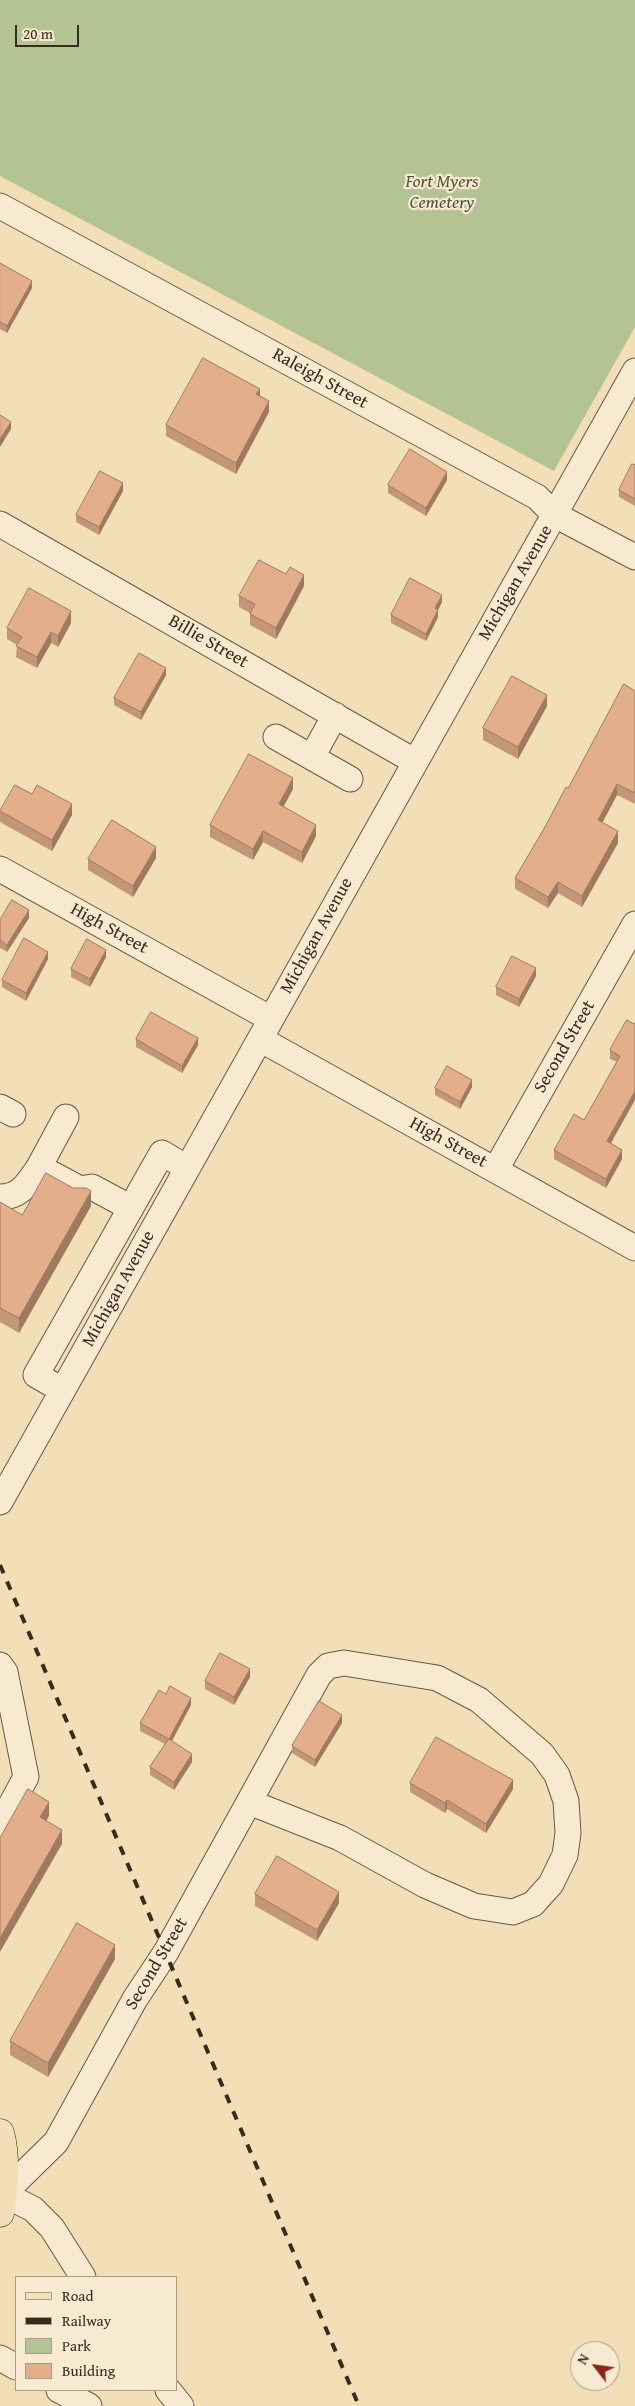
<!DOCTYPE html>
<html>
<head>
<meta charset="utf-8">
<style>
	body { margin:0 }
	#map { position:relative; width:635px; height:2406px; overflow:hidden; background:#f2dfb8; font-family:"Gentium Book Plus",serif }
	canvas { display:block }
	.legend { position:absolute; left:15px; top:2276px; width:162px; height:115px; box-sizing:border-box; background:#f7ead1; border:1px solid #aa9e89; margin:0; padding:6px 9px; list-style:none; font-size:15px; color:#372b1e }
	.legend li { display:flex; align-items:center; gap:10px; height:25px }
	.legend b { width:25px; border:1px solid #aa9e89 }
	.north { position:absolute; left:570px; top:2341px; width:50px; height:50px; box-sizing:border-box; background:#f7ead1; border:1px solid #aa9e89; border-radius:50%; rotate:300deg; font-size:14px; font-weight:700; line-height:20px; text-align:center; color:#372b1e }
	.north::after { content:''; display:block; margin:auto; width:18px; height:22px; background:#8f2418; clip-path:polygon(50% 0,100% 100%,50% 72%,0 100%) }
	.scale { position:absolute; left:15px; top:25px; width:64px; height:22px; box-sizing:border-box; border:2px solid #372b1e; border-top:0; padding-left:6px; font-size:15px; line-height:18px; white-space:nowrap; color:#372b1e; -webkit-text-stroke:4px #f7ead1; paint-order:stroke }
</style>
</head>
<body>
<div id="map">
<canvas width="635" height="2406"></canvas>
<ul class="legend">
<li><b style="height:6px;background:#f2dfb8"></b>Road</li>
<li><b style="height:6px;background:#372b1e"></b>Railway</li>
<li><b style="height:14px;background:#b4c394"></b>Park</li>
<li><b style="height:14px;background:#e2af8a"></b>Building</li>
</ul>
<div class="north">N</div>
<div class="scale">20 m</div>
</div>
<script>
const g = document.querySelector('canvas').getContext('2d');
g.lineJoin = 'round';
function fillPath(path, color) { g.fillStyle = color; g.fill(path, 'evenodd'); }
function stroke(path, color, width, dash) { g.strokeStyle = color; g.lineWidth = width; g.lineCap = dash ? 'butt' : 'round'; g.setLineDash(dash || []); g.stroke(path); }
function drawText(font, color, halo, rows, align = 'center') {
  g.font = font + ' "Gentium Book Plus",serif'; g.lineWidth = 4.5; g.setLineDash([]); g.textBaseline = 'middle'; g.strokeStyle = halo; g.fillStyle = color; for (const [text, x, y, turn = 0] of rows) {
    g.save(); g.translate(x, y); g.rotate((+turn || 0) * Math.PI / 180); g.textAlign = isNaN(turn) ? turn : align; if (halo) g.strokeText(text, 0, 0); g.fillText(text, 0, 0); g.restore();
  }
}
const green = new Path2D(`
	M 0,0 L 635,0 L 635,327 L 554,471 L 0,176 Z`);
const minor = new Path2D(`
	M 0,206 L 537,497 L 555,515 L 635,557
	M 0,524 L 414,761
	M 276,737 L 350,779
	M 312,757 L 335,715
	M 0,869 L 271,1019
	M 260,1039 L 635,1248
	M 0,1107 L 13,1114
	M 39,1167 L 66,1117
	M 496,1169 L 635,924
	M 0,1197 C 21,1197 28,1183 39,1167 L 80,1189 L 92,1187 L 131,1208
	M 62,1390 L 36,1375 L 162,1153 L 187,1168
	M 0,1502 L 635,371
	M 0,1665 L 5,1672 L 26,1777 L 0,1825
	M 83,2277 L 52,2228 L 33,2209 L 3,2194 L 56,2142 L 135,1999 L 166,1952 L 249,1802 L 303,1704 L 319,1675 L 328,1666 L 344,1663 L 437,1678 L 479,1700 L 542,1754 L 557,1775 L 566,1801 L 568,1833 L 565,1855 L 551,1884 L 533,1904 L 513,1912 L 474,1906 L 425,1885 L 340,1838 L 249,1802
	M 0,2358 L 16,2367
	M 59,2390 L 89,2406
	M 168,2390 L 181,2406`);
const major = new Path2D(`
	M 0,2133 C 7,2158 4,2188 0,2213`);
const rail = new Path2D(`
	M 0,1565 L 359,2406`);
const wall = new Path2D(`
	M 0,263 L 32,288 L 7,333 L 0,329 Z
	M 260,396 L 269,412 L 236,474 L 166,436 L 166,425 Z
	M 635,465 L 635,506 L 619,497 L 619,490 Z
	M 447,480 L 426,516 L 388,493 L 388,485 Z
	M 123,491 L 99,535 L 76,522 L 76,515 Z
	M 286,574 L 304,586 L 276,639 L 250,625 L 250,613 L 239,607 L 239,596 Z
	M 442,602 L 438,610 L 438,617 L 426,641 L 391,623 L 391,615 Z
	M 71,623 L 58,647 L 51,643 L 37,668 L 16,657 L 17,645 L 7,639 L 7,628 Z
	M 166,675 L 141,720 L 114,705 L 114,698 Z
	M 635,691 L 635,804 L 617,795 L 602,823 L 618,843 L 582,907 L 558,893 L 548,908 L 515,889 L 515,878 L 568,788 Z
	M 547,706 L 518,759 L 483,740 L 483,728 Z
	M 293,789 L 283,807 L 316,836 L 302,863 L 263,842 L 253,860 L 210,837 L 210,825 Z
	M 0,811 L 72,815 L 52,851 L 0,822 Z
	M 156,858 L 133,897 L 88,870 L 88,859 Z
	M 29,918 L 7,952 L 0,948 L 0,920 Z
	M 106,957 L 90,987 L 71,977 L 71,969 Z
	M 48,959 L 26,1001 L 2,987 L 2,980 Z
	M 536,976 L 519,1007 L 496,995 L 496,987 Z
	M 634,1024 L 611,1143 L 622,1159 L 606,1188 L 554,1159 L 554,1150 L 584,1120 L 617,1062 L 610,1059 L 610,1050 Z
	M 136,1039 L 198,1045 L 182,1073 L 136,1047 Z
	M 472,1087 L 460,1109 L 435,1095 L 435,1088 Z
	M 0,1202 L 22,1215 L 91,1206 L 19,1333 L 0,1322 Z
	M 250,1677 L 234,1705 L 205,1689 L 205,1681 Z
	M 166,1694 L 191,1705 L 172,1741 L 192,1762 L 174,1790 L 150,1775 L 150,1767 L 165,1744 L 140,1731 L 140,1723 Z
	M 342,1723 L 315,1767 L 292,1753 L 292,1746 Z
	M 410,1783 L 513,1789 L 486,1833 L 447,1809 L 445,1813 L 410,1792 Z
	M 255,1894 L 339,1903 L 317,1941 L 255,1906 Z
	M 115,1959 L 48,2077 L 10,2055 L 10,2041 Z`);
const shadedWall = new Path2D(`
	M 32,281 L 32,288 L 7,333 L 7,326 Z
	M 260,389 L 260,400 L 256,394 Z
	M 269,401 L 269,412 L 236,474 L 236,463 Z
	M 11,422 L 11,429 L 0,447 L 0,439 Z
	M 447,472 L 447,480 L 426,516 L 426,508 Z
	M 123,483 L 123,491 L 99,535 L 99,527 Z
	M 304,575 L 304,586 L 276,639 L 276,628 Z
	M 442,595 L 442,602 L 435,616 L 435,608 Z
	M 438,610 L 438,617 L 426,641 L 426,634 Z
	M 71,611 L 71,623 L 58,647 L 58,636 Z
	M 51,632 L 51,643 L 37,668 L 37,657 Z
	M 166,668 L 166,675 L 141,720 L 141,712 Z
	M 547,695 L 547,706 L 518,759 L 518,747 Z
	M 293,778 L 293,789 L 279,815 L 279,804 Z
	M 617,784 L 617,795 L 598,831 L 598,820 Z
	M 72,804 L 72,815 L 52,851 L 52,840 Z
	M 316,825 L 316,836 L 302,863 L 302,852 Z
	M 263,831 L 263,842 L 253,860 L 253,849 Z
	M 618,831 L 618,843 L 582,907 L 582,896 Z
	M 156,847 L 156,858 L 133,897 L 133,886 Z
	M 558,882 L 558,893 L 548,908 L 548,897 Z
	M 29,910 L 29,918 L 7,952 L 7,945 Z
	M 106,950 L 106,957 L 90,987 L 90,979 Z
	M 48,952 L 48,959 L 26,1001 L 26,993 Z
	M 536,968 L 536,976 L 519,1007 L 519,999 Z
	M 198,1038 L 198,1045 L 182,1073 L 182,1066 Z
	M 472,1080 L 472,1087 L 460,1109 L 460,1102 Z
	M 635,1091 L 635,1100 L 607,1150 L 607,1141 Z
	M 622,1150 L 622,1159 L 606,1188 L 606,1179 Z
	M 91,1191 L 91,1206 L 19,1333 L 19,1318 Z
	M 250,1669 L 250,1677 L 234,1705 L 234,1697 Z
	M 191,1698 L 191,1705 L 169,1746 L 169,1739 Z
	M 342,1715 L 342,1723 L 315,1767 L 315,1760 Z
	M 192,1754 L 192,1762 L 174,1790 L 174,1782 Z
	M 513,1780 L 513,1789 L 486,1833 L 486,1824 Z
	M 447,1800 L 447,1809 L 445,1813 L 445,1803 Z
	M 49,1802 L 49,1816 L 40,1832 L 40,1817 Z
	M 62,1830 L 62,1844 L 0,1952 L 0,1938 Z
	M 339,1892 L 339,1903 L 317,1941 L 317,1930 Z
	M 115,1945 L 115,1959 L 48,2077 L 48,2063 Z`);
const building = new Path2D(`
	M 0,263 L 32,281 L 7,326 L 0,322 Z
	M 203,358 L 260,389 L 256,394 L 269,401 L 236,463 L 166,425 Z
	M 0,415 L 11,422 L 0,439 Z
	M 410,449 L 447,472 L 426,508 L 388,485 Z
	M 632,464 L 635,465 L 635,499 L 619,490 Z
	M 100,471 L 123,483 L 99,527 L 76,515 Z
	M 259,560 L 286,574 L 290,567 L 304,575 L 276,628 L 250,614 L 255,604 L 239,596 Z
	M 410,578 L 442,595 L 435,608 L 438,610 L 426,634 L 391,615 Z
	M 29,588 L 71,611 L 58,636 L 51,632 L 37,657 L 16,646 L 22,637 L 7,628 Z
	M 139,653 L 166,668 L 141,712 L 114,698 Z
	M 512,676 L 547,695 L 518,747 L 483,728 Z
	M 624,684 L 635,691 L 635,793 L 617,784 L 598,820 L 618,831 L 582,896 L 558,882 L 548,897 L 515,878 L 545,827 L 566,787 L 568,788 Z
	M 249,754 L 293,778 L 279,804 L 316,825 L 302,852 L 263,831 L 253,849 L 210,825 Z
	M 15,785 L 32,794 L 37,785 L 72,804 L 52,840 L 0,811 Z
	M 112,820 L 156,847 L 133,886 L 88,859 Z
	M 12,900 L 29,910 L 7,945 L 0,940 L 0,920 Z
	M 24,938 L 48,952 L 26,993 L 2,980 Z
	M 87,939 L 106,950 L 90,979 L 71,969 Z
	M 512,956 L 536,968 L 519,999 L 496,987 Z
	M 151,1012 L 198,1038 L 182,1066 L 136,1039 Z
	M 627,1020 L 634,1024 L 635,1023 L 635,1091 L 607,1141 L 622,1150 L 606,1179 L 554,1150 L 574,1114 L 584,1120 L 620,1056 L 610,1050 Z
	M 447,1066 L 472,1080 L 460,1102 L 435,1088 Z
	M 46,1173 L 73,1188 L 86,1188 L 91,1191 L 19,1318 L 0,1308 L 0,1202 L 22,1215 Z
	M 220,1653 L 250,1669 L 234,1697 L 205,1681 Z
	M 170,1686 L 191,1698 L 169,1739 L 140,1723 L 159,1690 L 166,1694 Z
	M 319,1701 L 342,1715 L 315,1760 L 292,1746 Z
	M 436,1737 L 513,1780 L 486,1824 L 447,1800 L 445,1803 L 410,1783 Z
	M 169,1739 L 192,1754 L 174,1782 L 150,1767 Z
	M 28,1789 L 49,1802 L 40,1817 L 62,1830 L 0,1938 L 0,1838 Z
	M 277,1856 L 339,1892 L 317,1930 L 255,1894 Z
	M 77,1923 L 115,1945 L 48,2063 L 10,2041 Z`);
const parkNames = [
	["Fort Myers",442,182],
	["Cemetery",442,203]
];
const streetNames = [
	["Raleigh Street",320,379,29],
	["Michigan Avenue",516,583,-60],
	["Billie Street",208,642,30],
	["High Street",109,929,29],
	["Michigan Avenue",317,936,-61],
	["Second Street",565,1047,-60],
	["High Street",448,1143,29],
	["Michigan Avenue",119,1289,-61],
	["Second Street",157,1964,-59]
];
fillPath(green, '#b4c394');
stroke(minor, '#665844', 27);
stroke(major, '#372b1e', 29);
stroke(minor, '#f7ead1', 25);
stroke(major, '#f2dfb8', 28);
stroke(rail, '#372b1e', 4, [9, 9]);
fillPath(wall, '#c29677');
fillPath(shadedWall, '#9e7a61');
fillPath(building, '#e2af8a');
stroke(building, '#9e7a61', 1);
drawText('italic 18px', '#56513c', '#f7ead1', parkNames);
drawText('18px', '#372b1e', '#f7ead1', streetNames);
</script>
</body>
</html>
